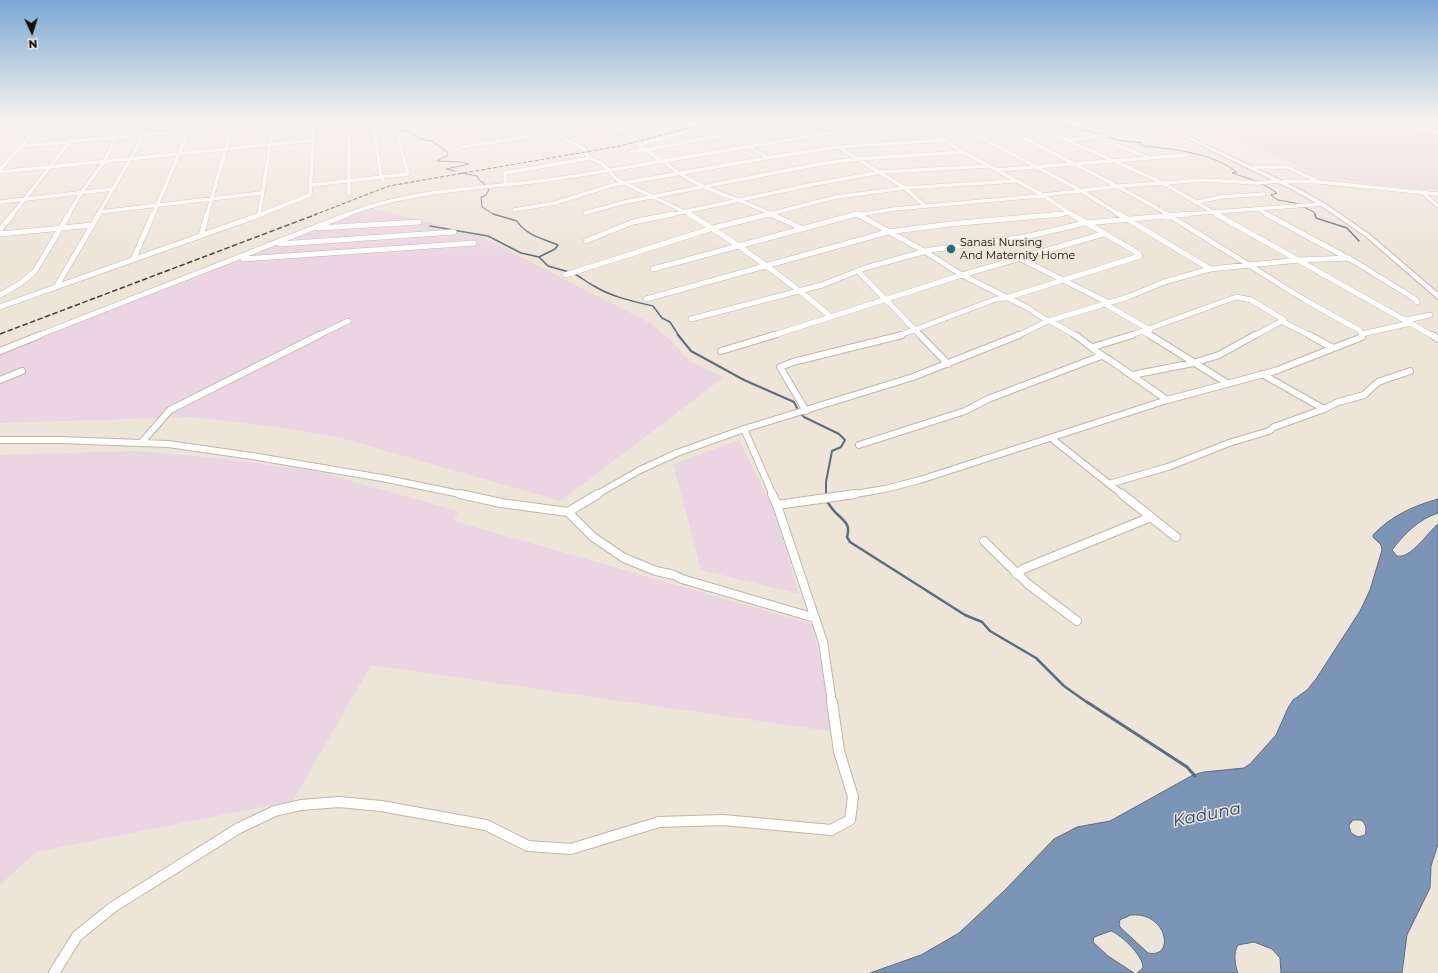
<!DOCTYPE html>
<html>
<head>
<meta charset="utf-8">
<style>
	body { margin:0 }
	#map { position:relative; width:1438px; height:973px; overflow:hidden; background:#eee5d9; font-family:Montserrat,sans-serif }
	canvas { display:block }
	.north { position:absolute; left:12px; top:12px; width:40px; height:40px; -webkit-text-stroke:3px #eee5d9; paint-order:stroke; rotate:176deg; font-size:11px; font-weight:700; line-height:16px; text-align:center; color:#110e0a }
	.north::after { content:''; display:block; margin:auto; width:14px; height:18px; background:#110e0a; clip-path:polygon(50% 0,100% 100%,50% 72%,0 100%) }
</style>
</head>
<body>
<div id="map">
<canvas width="1438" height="973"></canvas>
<div class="north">N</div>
</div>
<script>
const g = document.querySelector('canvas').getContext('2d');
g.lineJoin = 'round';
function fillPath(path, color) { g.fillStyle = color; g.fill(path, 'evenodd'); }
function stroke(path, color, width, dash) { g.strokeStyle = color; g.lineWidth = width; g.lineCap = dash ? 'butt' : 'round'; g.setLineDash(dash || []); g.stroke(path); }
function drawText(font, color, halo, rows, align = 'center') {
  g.font = font + ' Montserrat,sans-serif'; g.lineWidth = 3; g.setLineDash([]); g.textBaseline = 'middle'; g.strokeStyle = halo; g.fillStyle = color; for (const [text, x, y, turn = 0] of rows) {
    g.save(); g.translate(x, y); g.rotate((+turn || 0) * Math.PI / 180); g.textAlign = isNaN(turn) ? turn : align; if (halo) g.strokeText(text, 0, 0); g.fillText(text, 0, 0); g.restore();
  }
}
const industrial = new Path2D(`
	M 1196,121 L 1405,121 L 1438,133 L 1438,190 L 1373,185 L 1319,176 Z
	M 369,207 L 480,236 L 650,323 L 670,339 L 689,361 L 724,377 L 561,501 L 341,438 L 277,427 L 193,417 L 0,423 L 0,354 Z
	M 739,440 L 774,510 L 799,594 L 701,570 L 673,464 Z
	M 137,451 L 208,457 L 316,471 L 458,511 L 454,521 L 812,624 L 836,732 L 371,665 L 293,801 L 36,852 L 0,885 L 0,455 Z`);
const water = new Path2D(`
	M 1438,499 L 1438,513 C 1419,519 1404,534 1392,550 L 1397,556 C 1411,559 1428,532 1438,524 L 1438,844 L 1431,866 L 1430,888 L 1407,935 L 1402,973 L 1281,973 L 1280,958 L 1272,949 L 1254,942 L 1238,945 C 1233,952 1235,966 1238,973 L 1137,973 L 1143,968 C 1144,957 1122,935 1111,931 L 1094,937 L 1093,942 L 1108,956 L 1134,973 L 870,973 L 921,955 L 959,933 L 1005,890 L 1054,839 L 1077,827 L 1110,821 L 1193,775 L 1204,772 L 1244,768 L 1250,764 L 1276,735 L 1288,708 L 1293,700 L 1307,690 L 1316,679 L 1360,611 L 1370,590 L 1382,550 L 1381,545 L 1373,537 L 1373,535 C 1391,516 1413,506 1438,499 ZM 1353,820 L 1361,820 C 1366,824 1367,829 1365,835 L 1358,837 L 1351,833 L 1349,826 ZM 1131,915 C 1167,911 1176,959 1148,953 L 1120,927 L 1119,924 L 1120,920 Z`);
const streamFar4 = new Path2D(`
	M 399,121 L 396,129 L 412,133 L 420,139 L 432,141 L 447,152 L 448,155 L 437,161 L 461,162 L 469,164 L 446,169 L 455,171
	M 1037,121 L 1074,127 L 1101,135
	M 1105,136 L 1117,140 L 1142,143 L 1141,145 L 1143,146 C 1174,149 1212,153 1237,172 L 1232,173 L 1259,182
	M 461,173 L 477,176 L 480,181 L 484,183 L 485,187 L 489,190 L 485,196 L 481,197 L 482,207 L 495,215
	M 1263,184 L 1277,193 L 1271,195 L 1278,200 L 1295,203 L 1314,212 L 1315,215`);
const streamFar3 = new Path2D(`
	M 493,214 L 517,221 C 525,235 544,239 558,245 L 555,249 L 539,257 L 548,266 L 569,272
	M 1315,214 L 1316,218 L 1347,228 L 1359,241
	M 430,226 L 488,236 L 521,253 L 539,257
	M 573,273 C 581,277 586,282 594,286 C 612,297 632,301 653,306 L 662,318 L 670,322 L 679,336`);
const streamFar2 = new Path2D(`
	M 678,335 L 691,351 L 744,380 L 794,402 L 798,410
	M 801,414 L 804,417 L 839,434 L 845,440 L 841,447 L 832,451 L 826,482 L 826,495`);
const streamFar1 = new Path2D(`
	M 826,494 L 826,496
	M 826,500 C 829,504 832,509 836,513 C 844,521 851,524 847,537 L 850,542 L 965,615 L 982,622 L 990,631 L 1036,658 L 1064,686 L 1088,703`);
const stream = new Path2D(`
	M 1087,702 L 1187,767 L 1195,776`);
const minorFar4 = new Path2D(`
	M 373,121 L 381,177 L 383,180
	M 467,121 L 502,141
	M 595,121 L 636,139 L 638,145
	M 915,121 L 963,152 L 1043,195 L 1072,215
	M 950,121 L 1080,190 L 1120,215
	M 990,121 C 1050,152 1111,181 1169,215
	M 1405,121 L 1438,133
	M 1046,122 L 1051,121
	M 314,123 L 336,121
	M 1085,123 L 1106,121
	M 84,124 L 126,121
	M 719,124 L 738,121
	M 0,130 L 5,131 L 0,134
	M 615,130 L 664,121
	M 940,137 L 1038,127 L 1163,183 L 1218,215
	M 1071,140 L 1167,127
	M 1118,145 L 1146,157
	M 21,146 L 300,121
	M 748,146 L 767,157
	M 462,147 L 552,133
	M 838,147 L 905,188 L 925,206
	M 646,151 L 638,145 L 723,121
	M 630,152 L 645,149
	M 590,158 L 601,163 L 609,170
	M 661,161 L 647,150 L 700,139 L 816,121
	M 663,161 L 842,131 L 863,132 L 925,128
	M 1255,167 L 1287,167 L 1315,180
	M 0,169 L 44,121
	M 607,170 L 618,180 L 691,215
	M 996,170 L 1187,155
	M 0,172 L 314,140
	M 1284,181 L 1319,182 L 1438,194
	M 505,184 L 505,173 L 590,158 L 585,153 L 584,149 L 529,121
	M 311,185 L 408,174 L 398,136
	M 1422,192 L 1438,206
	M 349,194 L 349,133 L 354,128 L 352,121
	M 0,202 L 113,189
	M 1198,202 L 1220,197 L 1264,194
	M 1258,209 L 1268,215
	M 514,210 L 555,203 L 613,185 L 772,157 L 838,147 L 944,140
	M 100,212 L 261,193
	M 585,213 L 625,202 L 820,164 L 857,159 L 963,152
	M 12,215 L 86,121
	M 68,215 L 81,193 L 104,162 L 116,138
	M 98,215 L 144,135
	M 153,215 L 193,121
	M 207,215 L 232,127
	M 259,215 L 274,121
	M 259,215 L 310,195 L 314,121
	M 346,215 C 408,190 474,189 540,181 C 581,176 622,168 663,161 C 696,190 735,196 773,215
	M 669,215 L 810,185 L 881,172 L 989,166
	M 766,215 L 836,197 L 905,188 L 1015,181
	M 855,215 L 857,214
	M 858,215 L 894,209 L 1028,197 L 1120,186 L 1206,180 L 1257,183 L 1278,181
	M 1051,215 L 1068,213
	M 1175,215 L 1322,204`);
const minorFar3 = new Path2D(`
	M 689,214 C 739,244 786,279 830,316
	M 771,214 L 803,229
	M 860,214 L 857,214 L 924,251 L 962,275 L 1028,308 L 1048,321 L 1017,336
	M 1119,214 L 1210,269
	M 1167,214 L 1305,300 L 1359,330 L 1362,334
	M 1216,214 L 1433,336
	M 1266,214 L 1357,263 L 1415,299 L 1417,302
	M 318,228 L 419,222
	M 0,230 L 13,214
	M 0,234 L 93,225
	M 201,236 L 207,214
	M 586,241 L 633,222 L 673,214
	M 280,244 L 454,232
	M 243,259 L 474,243
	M 1021,259 L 1109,303
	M 133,260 L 153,214
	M 653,269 L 857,214
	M 858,271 L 921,336
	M 565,275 L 713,228 L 770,214
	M 56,287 L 99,214
	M 0,295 L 21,283 L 35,271 L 69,214
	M 646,299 L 888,232 L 950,224 L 1062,214
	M 1105,304 L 1150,330
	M 0,307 L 262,214
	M 691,319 L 822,285 L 865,268 L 930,250 L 1025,237 L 1085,223 L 1189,214
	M 1406,320 L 1430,315
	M 1048,321 L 1128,297 L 1164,282 L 1210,269 L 1299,260 L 1349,258
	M 1050,321 L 1077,336
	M 1283,322 L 1311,336
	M 1144,332 L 1151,336
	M 37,336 L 349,214
	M 317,336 L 348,321
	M 771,336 L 962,275 L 1103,234
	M 898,336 L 996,299 L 1006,298 L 1140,256 L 1138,253 L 1071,214
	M 1129,336 L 1236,297 L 1251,300 L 1284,320 L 1254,336
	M 1362,336 L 1362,334 L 1411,323`);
const minorFar2 = new Path2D(`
	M 920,335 L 948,364
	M 1075,335 C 1088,343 1097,354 1110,360 L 1167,400
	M 1150,335 L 1227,383
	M 1309,335 L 1333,348
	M 1432,335 L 1438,339
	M 1093,347 L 1132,335
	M 0,351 L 40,335
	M 721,351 L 774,335
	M 1262,374 L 1324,409
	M 1132,375 L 1193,363 L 1219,355 L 1255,335
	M 0,380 L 22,371
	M 806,411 L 780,367 L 793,362 L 902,335
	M 744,429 L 773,495
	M 1051,438 L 1123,495
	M 0,440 L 60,440 L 168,444 L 252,456 L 382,478 L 465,495
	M 141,443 L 170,410 L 319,335
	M 859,445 L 965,411 L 988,399 L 1101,356
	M 1109,484 L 1168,467 L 1229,443 L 1269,431 L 1274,427 L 1324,409 L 1338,402 L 1364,395 L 1378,382 L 1410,371
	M 596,495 L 640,470 L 677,453 L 744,429 L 913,377 L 1019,335
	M 849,495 L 885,489 L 920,480 L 1167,400 L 1275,371 L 1362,337 L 1362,335`);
const minorFar1 = new Path2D(`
	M 460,494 L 501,503 L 568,512 L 598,494
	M 772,494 L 777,505 L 855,494
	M 1122,494 L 1176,537
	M 777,505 L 823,642 L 832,703
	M 568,512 L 593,537 L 624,558 L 656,571 L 674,575 L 682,579 L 815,618
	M 984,541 L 1028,584 L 1077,621
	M 1016,574 L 1023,569 L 1151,517`);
const minor = new Path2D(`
	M 54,973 L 77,936 L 113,907 L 239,828 L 275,811 L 301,805 L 339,802 L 381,806 L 486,825 L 528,846 L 571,849 L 659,822 L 723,820 L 831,830 L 850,820 L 853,797 L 839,751 L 832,702`);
const highway = new Path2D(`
	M 1151,121 L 1156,121 L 1295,187 L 1324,203 L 1369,234 L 1438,293 L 1438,299 L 1365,236 L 1320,205 L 1291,189 Z`);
const railFar1 = new Path2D(`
	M 314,215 L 389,186 L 620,146 L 716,121`);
const rail = new Path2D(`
	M 0,334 L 317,214`);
const markers = [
	[951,249,5,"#236e74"]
];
const farPoinames = [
	["Sanasi Nursing",960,243],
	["And Maternity Home",960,256]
];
const nearWaternames = [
	["Kaduna",1207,815,-11]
];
fillPath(industrial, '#ecd5e2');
fillPath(water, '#7c95b7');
stroke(water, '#5c6c83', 1);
stroke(streamFar4, '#5c6c83', 1);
stroke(streamFar3, '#5c6c83', 1.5);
stroke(streamFar2, '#5c6c83', 2);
stroke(streamFar1, '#5c6c83', 2.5);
stroke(stream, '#5c6c83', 3);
stroke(minorFar4, '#beb6aa', 4.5);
stroke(minorFar3, '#beb6aa', 6);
stroke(minorFar2, '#beb6aa', 8);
stroke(minorFar1, '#beb6aa', 10);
stroke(minor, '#beb6aa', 12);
stroke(highway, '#beb6aa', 2);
stroke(minorFar4, '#fff', 3.5);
stroke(minorFar3, '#fff', 5);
stroke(minorFar2, '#fff', 6);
stroke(minorFar1, '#fff', 8);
stroke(minor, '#fff', 10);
fillPath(highway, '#fff');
stroke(railFar1, '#423d38', 1, [4, 2]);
stroke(rail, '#423d38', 1.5, [5.5, 2.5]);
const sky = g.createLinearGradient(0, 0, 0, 257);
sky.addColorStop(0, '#7da8d4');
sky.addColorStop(0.47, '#f7f3ee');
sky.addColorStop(1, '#f7f3ee00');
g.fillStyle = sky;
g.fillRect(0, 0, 1438, 257);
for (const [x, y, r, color] of markers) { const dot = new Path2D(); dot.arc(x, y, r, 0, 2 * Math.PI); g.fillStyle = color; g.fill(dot); stroke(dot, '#eee5d9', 1.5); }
drawText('11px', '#110e0a', '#eee5d9', farPoinames, 'left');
drawText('italic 17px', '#264a77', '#eee5d9', nearWaternames);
</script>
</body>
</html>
